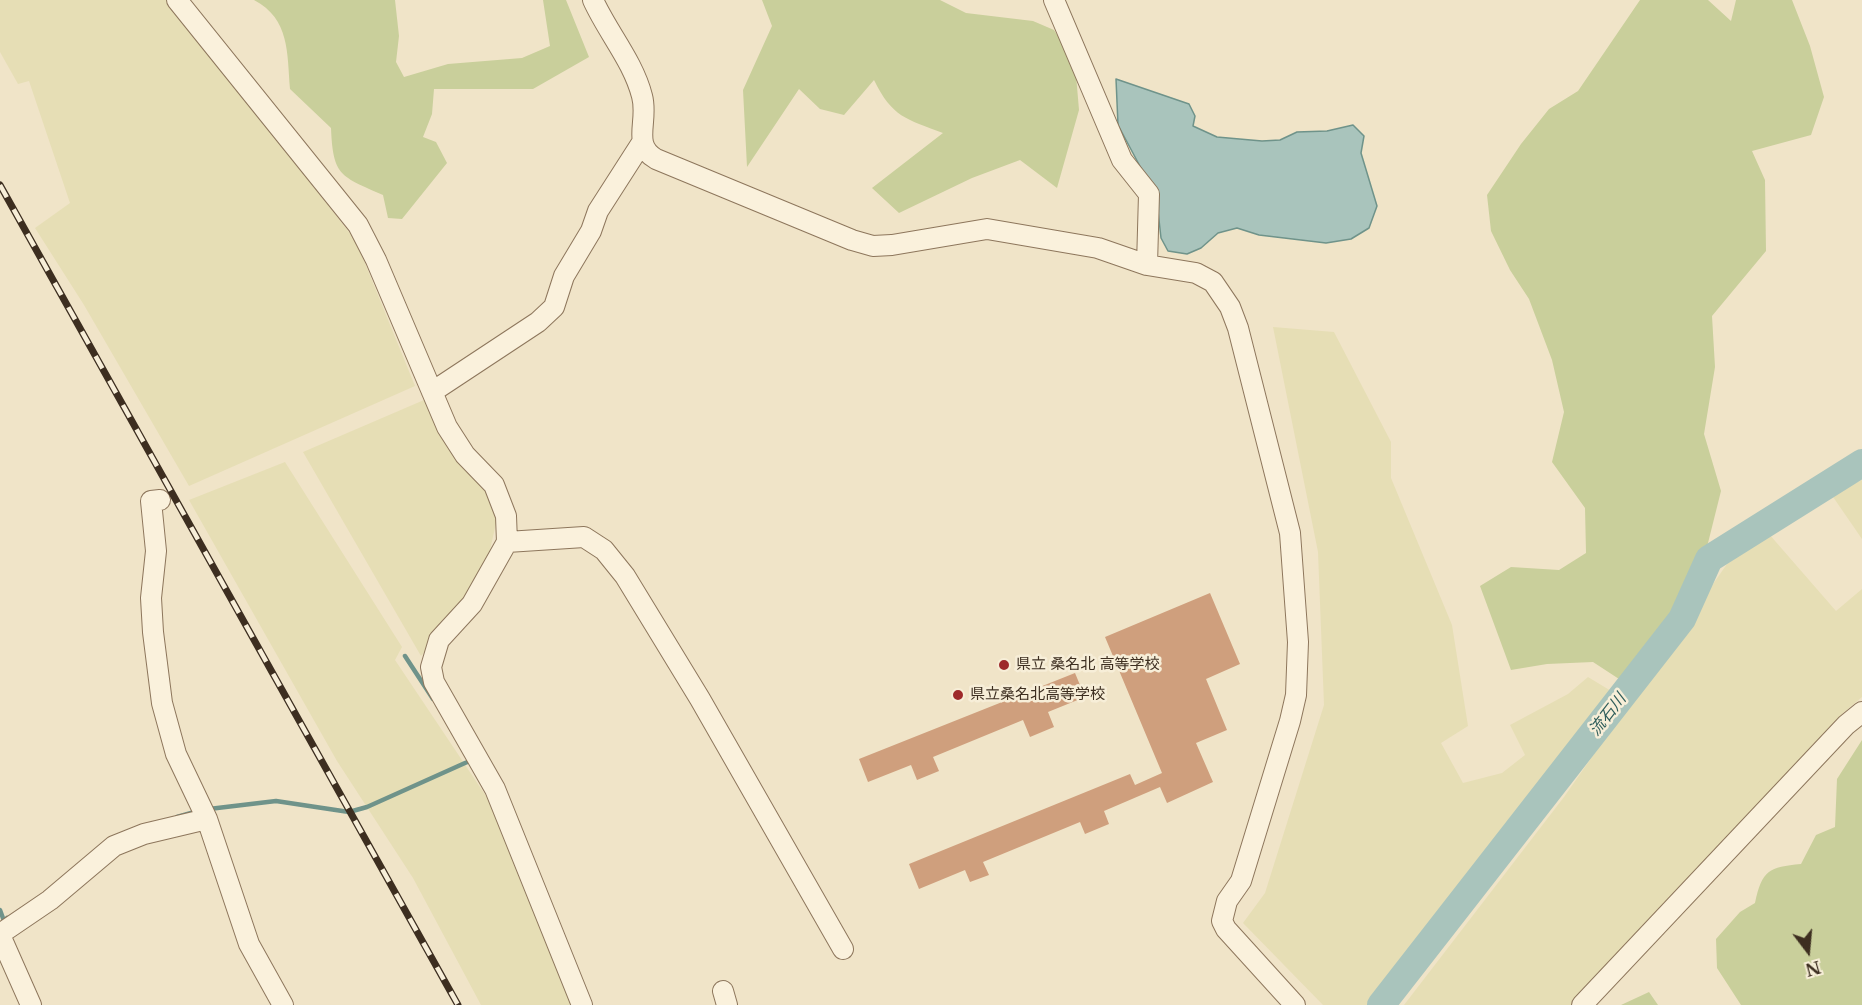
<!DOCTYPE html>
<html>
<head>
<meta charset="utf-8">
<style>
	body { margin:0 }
	#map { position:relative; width:1862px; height:1005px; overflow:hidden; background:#f0e4c8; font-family:"Libre Baskerville",serif }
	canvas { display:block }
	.north { position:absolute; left:1778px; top:921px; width:60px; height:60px; -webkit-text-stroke:4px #f7eed8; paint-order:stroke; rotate:164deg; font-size:16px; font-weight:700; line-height:24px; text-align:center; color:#3d2e20 }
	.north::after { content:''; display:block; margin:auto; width:21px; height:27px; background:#3d2e20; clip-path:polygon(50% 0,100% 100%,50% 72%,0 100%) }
</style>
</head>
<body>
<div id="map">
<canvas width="1862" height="1005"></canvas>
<div class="north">N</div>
</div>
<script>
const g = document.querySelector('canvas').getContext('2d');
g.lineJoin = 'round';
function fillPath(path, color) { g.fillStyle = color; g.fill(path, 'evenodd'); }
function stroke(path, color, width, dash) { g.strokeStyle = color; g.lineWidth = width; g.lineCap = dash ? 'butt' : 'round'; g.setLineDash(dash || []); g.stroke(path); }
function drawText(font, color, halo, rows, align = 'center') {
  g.font = font + ' "Libre Baskerville","Noto Sans JP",serif'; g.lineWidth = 5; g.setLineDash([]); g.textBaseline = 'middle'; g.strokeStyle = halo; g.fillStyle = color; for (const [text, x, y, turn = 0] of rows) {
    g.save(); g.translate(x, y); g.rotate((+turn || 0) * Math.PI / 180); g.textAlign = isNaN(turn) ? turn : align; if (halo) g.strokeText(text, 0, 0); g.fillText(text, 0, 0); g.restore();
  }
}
const farmland = new Path2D(`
	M 0,0 L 167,0 L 356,241 L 415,386 L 189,486 L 84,305 L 35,228 L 70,203 L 29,81 L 18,84 L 0,52 Z
	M 1273,327 L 1334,332 L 1391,442 L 1391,478 L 1452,625 L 1468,726 L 1441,743 L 1463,783 L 1502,773 L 1525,755 L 1510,725 L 1568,694 L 1588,677 L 1616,694 L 1374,1005 L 1323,1005 L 1243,923 L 1265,893 L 1324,705 L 1318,552 Z
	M 424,400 L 431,403 L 489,486 L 499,510 L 490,550 L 471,598 L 421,656 L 303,452 Z
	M 285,462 L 402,647 L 395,660 L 494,808 L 576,1005 L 481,1005 L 413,878 L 337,761 L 189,500 Z
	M 1862,480 L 1862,539 L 1831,494 Z
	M 1769,534 L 1836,611 L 1862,589 L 1862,697 L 1843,713 L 1678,889 L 1573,1005 L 1404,1005 L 1564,797 L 1727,564 Z`);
const green = new Path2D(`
	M 254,0 L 395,0 L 399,36 L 396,62 L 404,77 L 448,64 L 522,58 L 550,46 L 543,0 L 566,0 L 589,57 L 533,89 L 434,89 L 432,114 L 423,137 L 436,142 L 447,163 L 402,219 L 388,218 L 383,195 C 341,176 333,177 331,128 L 290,89 C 287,53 290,19 254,0 Z
	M 762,0 L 940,0 L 966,13 L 1033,21 L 1054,30 L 1075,63 L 1079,110 L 1057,188 L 1020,160 L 972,178 L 899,213 L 872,188 L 943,133 C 906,119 892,117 874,80 L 844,115 L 820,109 L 799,89 L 747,167 L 743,90 L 772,26 Z
	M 1640,0 L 1708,0 L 1731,21 L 1736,0 L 1792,0 L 1810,46 L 1824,97 L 1811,135 L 1752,151 L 1765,180 L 1766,251 L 1712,316 L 1715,367 L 1704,434 L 1721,491 L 1705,555 L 1677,618 L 1638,667 L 1619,679 L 1593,662 L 1547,664 L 1511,670 L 1480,586 L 1511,567 L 1559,570 L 1586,553 L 1585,508 L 1552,462 L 1564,412 L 1552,360 L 1529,299 L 1510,270 L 1491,231 L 1487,195 L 1521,144 L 1549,109 L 1578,91 Z
	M 1862,740 L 1862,1005 L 1741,1005 L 1717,968 L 1716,939 L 1740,912 L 1755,903 C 1762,870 1769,867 1801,864 L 1816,835 L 1835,827 L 1837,779 Z
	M 1649,992 L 1658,1005 L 1621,1005 Z`);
const water = new Path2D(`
	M 1116,79 L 1189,104 L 1195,116 L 1193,126 L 1217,137 L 1262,141 L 1280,140 L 1297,132 L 1327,131 L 1353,125 L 1364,136 L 1361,153 L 1377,206 L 1369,228 L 1351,239 L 1326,243 L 1259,235 L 1237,228 L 1218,233 L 1201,248 L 1187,254 L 1168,251 L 1161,238 L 1158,211 L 1151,187 L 1118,125 Z`);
const stream = new Path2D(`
	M 405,656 L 433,699
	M 209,809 L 276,801 L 349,812 L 367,807 L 465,763 L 470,761 L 468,757
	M 177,817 L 198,811
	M 0,910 L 4,921 L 7,918`);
const river = new Path2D(`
	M 1381,1005 L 1682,619 L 1709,559 L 1862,463`);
const building = new Path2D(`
	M 1210,593 L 1240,664 L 1206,679 L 1227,730 L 1196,743 L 1213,782 L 1167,803 L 1160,787 L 1104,811 L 1109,824 L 1085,834 L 1080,822 L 983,862 L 989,875 L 970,882 L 965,870 L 919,889 L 909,864 L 1130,774 L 1135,785 L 1162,773 L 1105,637 Z
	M 1075,673 L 1085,697 L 1048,712 L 1054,727 L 1030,737 L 1023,720 L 933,757 L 939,771 L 917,780 L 911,765 L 868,782 L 859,759 Z`);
const minor = new Path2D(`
	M 177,0 L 358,225 L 376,260 L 447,427 L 465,455 L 494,485 L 506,516 L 507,542 L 472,604 L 439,640 L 431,667 L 434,682 L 495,789 L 582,1005
	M 593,0 C 608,33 633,61 642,96 C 649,121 631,145 656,159 L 852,240 L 873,246 L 892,245 L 987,229 L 1098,248 L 1147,265 L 1196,273 L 1213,282 L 1230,307 L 1238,328 L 1290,533 L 1298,642 L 1296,695 L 1290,721 L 1241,881 L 1227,901 L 1222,921 L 1226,929 L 1295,1005
	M 1054,0 L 1122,160 L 1149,194 L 1147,265
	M 432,392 L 538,322 L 554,307 L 564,276 L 591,231 L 598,211 L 641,144
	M 507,542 L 584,537 L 604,550 L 625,576 L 700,699 L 843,949
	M 207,819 L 249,944 L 283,1005
	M 0,934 L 50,900 L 114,846 L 144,834 L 207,819 L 176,754 L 162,703 L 153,632 L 151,598 L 156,551 L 151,501 L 160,500
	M 0,935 L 31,1005
	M 723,991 L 727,1005
	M 1582,1005 L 1846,725 L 1862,712`);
const rail = new Path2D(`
	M 0,185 L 458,1005`);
const markers = [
	[1004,665,6,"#9e2a2b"],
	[958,695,6,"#9e2a2b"]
];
const poiNames = [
	["県立 桑名北 高等学校",1016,665],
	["県立桑名北高等学校",970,695]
];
const waterNames = [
	["流石川",1608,715,-52]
];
fillPath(farmland, '#e6deb5');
fillPath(green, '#c9cf9b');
fillPath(water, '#a9c4bc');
stroke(water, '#6f938a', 1.5);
stroke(stream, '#6f938a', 4.5);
stroke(river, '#a9c4bc', 28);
fillPath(building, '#cf9f7d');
stroke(minor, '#8d765c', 22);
stroke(minor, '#faf1dc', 20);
stroke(rail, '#3d2e20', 7);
stroke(rail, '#f7eed8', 4.5, [14]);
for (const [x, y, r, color] of markers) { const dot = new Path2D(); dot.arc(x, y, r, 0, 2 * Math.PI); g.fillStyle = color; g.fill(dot); stroke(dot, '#f7eed8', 2); }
drawText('15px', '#3d2e20', '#f7eed8', poiNames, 'left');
drawText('italic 16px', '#2f5d5a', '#f7eed8', waterNames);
</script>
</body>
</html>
